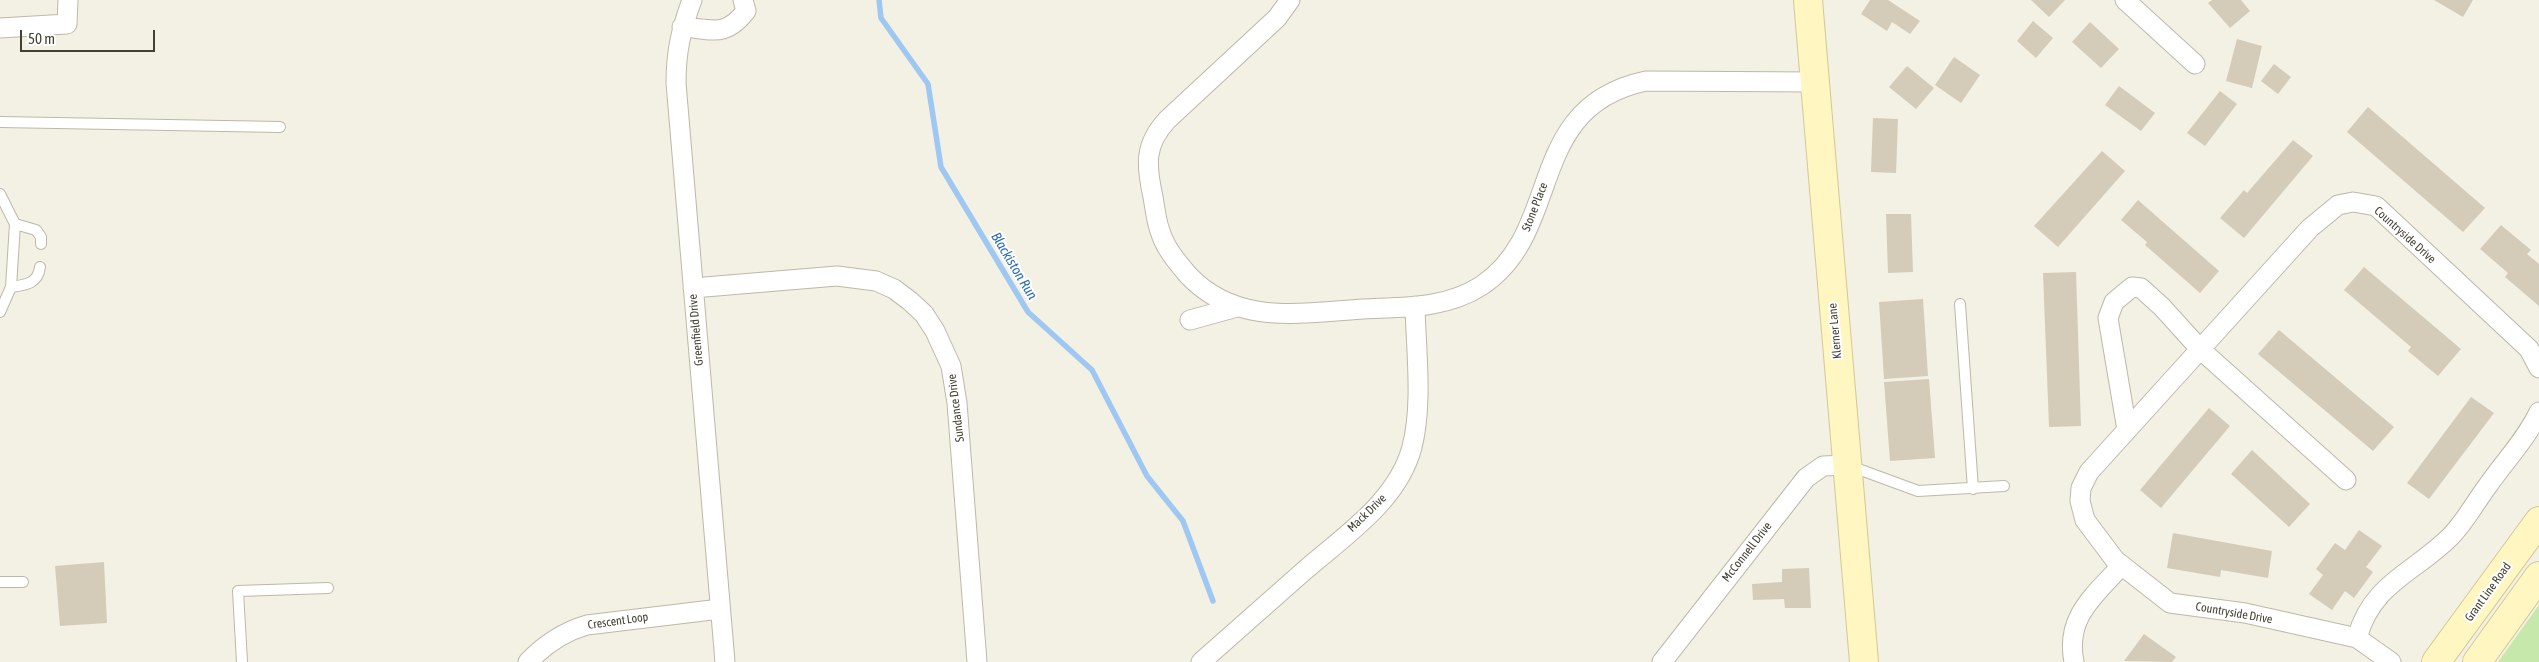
<!DOCTYPE html>
<html>
<head>
<meta charset="utf-8">
<style>
	body { margin:0 }
	#map { position:relative; width:2539px; height:662px; overflow:hidden; background:#f3f0e4; font-family:"Asap Condensed",sans-serif }
	canvas { display:block }
	.scale { position:absolute; left:20px; top:30px; width:135px; height:22px; box-sizing:border-box; border:2px solid #454034; border-top:0; padding-left:6px; font-size:15px; line-height:18px; white-space:nowrap; color:#454034; -webkit-text-stroke:4px #fff; paint-order:stroke }
</style>
</head>
<body>
<div id="map">
<canvas width="2539" height="662"></canvas>
<div class="scale">50 m</div>
</div>
<script>
const g = document.querySelector('canvas').getContext('2d');
g.lineJoin = 'round';
function fillPath(path, color) { g.fillStyle = color; g.fill(path, 'evenodd'); }
function stroke(path, color, width, dash) { g.strokeStyle = color; g.lineWidth = width; g.lineCap = dash ? 'butt' : 'round'; g.setLineDash(dash || []); g.stroke(path); }
function drawText(font, color, halo, rows, align = 'center') {
  g.font = font + ' "Asap Condensed",sans-serif'; g.lineWidth = 4; g.setLineDash([]); g.textBaseline = 'middle'; g.strokeStyle = halo; g.fillStyle = color; for (const [text, x, y, turn = 0] of rows) {
    g.save(); g.translate(x, y); g.rotate((+turn || 0) * Math.PI / 180); g.textAlign = isNaN(turn) ? turn : align; if (halo) g.strokeText(text, 0, 0); g.fillText(text, 0, 0); g.restore();
  }
}
const green = new Path2D(`
	M 2539,605 L 2539,662 L 2498,662 Z`);
const stream = new Path2D(`
	M 879,0 L 881,18 L 928,84 L 941,167 L 1028,312 L 1092,370 L 1147,476 L 1183,521 L 1213,601`);
const building = new Path2D(`
	M 1870,0 L 1888,0 L 1920,21 L 1910,34 L 1892,22 L 1887,31 L 1861,14 Z
	M 2031,0 L 2065,0 L 2049,17 Z
	M 2212,0 L 2241,0 L 2250,11 L 2230,28 L 2208,3 Z
	M 2434,0 L 2473,0 L 2463,17 Z
	M 2033,21 L 2053,38 L 2036,58 L 2017,41 Z
	M 2090,22 L 2119,49 L 2101,68 L 2072,42 Z
	M 2237,39 L 2262,46 L 2252,88 L 2226,81 Z
	M 1954,57 L 1980,75 L 1961,103 L 1935,85 Z
	M 2274,64 L 2291,77 L 2278,94 L 2261,81 Z
	M 1907,66 L 1934,88 L 1916,109 L 1889,87 Z
	M 2119,86 L 2155,113 L 2141,131 L 2105,105 Z
	M 2220,91 L 2237,104 L 2205,146 L 2187,133 Z
	M 2368,107 L 2485,208 L 2463,232 L 2347,132 Z
	M 1873,118 L 1898,119 L 1896,173 L 1871,172 Z
	M 2293,140 L 2313,156 L 2244,238 L 2220,218 L 2244,190 L 2247,193 Z
	M 2102,151 L 2125,171 L 2058,247 L 2034,226 Z
	M 2138,200 L 2219,271 L 2200,293 L 2145,245 L 2147,242 L 2121,220 Z
	M 1886,214 L 1911,214 L 1913,272 L 1888,273 Z
	M 2501,225 L 2531,250 L 2527,254 L 2539,264 L 2539,306 L 2505,277 L 2508,273 L 2480,249 Z
	M 2364,267 L 2461,349 L 2438,376 L 2408,351 L 2411,347 L 2344,290 Z
	M 2076,272 L 2081,426 L 2049,427 L 2043,273 Z
	M 1923,299 L 1928,376 L 1884,379 L 1879,302 Z
	M 2279,330 L 2394,427 L 2373,451 L 2258,354 Z
	M 1929,379 L 1935,458 L 1890,461 L 1884,382 Z
	M 2471,397 L 2494,413 L 2429,499 L 2407,483 Z
	M 2209,408 L 2230,426 L 2161,508 L 2140,490 Z
	M 2252,450 L 2310,504 L 2289,527 L 2231,474 Z
	M 2359,530 L 2382,546 L 2366,567 L 2373,572 L 2354,598 L 2345,591 L 2332,610 L 2309,594 L 2323,575 L 2316,569 L 2335,543 L 2345,550 Z
	M 2173,533 L 2272,551 L 2268,578 L 2221,570 L 2220,577 L 2167,568 Z
	M 104,562 L 107,623 L 60,626 L 55,566 Z
	M 1809,568 L 1811,608 L 1785,608 L 1784,599 L 1753,600 L 1752,584 L 1782,582 L 1782,569 Z
	M 2144,634 L 2176,657 L 2172,662 L 2124,661 Z`);
const lane = new Path2D(`
	M 0,122 L 280,127
	M 0,194 L 15,224 L 11,287 L 0,312
	M 15,224 L 36,230 L 41,237 L 41,244
	M 11,287 C 25,285 38,284 40,267
	M 1960,304 L 1973,489
	M 1850,466 L 1918,491 L 2004,486
	M 0,582 L 23,582
	M 242,662 L 238,591 L 328,588`);
const street = new Path2D(`
	M 692,0 C 681,30 676,51 676,83 L 725,662
	M 1290,0 L 1277,18 L 1167,120 C 1144,145 1146,165 1153,197 C 1155,208 1156,220 1160,231 C 1165,248 1177,262 1188,275 C 1236,326 1300,313 1363,309 C 1403,307 1445,309 1481,286 C 1565,231 1523,107 1646,81 L 1814,82
	M 2125,0 L 2195,64
	M 682,27 C 713,29 725,38 746,11 L 743,0
	M 0,28 L 67,24 L 68,0
	M 693,288 L 837,276 L 876,281 L 894,289 L 910,301 L 924,314 L 935,331 L 951,366 L 957,403 L 977,662
	M 1190,320 L 1237,307
	M 2127,430 L 2108,318 L 2114,302 L 2132,287 L 2141,288 L 2162,307 L 2200,349 L 2346,480
	M 2357,638 C 2372,583 2414,573 2450,537 C 2465,522 2476,501 2489,484 C 2505,461 2527,438 2539,412
	M 528,662 C 545,644 563,632 587,625 L 720,609
	M 1201,662 C 1235,632 1270,601 1304,571 C 1344,536 1398,501 1412,447 C 1423,404 1416,350 1415,306
	M 1662,662 L 1806,478 L 1823,466 L 1846,465
	M 2074,662 C 2065,617 2094,596 2122,565
	M 2391,662 L 2357,638 L 2245,613 L 2170,603 L 2115,560 L 2085,520 L 2080,501 L 2081,488 L 2089,472 L 2310,228 L 2338,205 L 2353,202 L 2376,206 L 2529,349 L 2539,368`);
const secondary = new Path2D(`
	M 1808,0 L 1864,662
	M 2436,662 L 2539,521
	M 2477,662 L 2539,576`);
const streetNames = [
	["Stone Place",1535,207,-69],
	["Countryside Drive",2405,235,42],
	["Greenfield Drive",696,330,-95],
	["Klerner Lane",1835,331,-95],
	["Sundance Drive",956,408,-97],
	["Mack Drive",1367,513,-44],
	["McConnell Drive",1747,552,-52],
	["Grant Line Road",2488,592,-54],
	["Countryside Drive",2234,613,10],
	["Crescent Loop",618,621,-8]
];
const waterNames = [
	["Blackiston Run",1014,266,59]
];
fillPath(green, '#c7e8ab');
stroke(stream, '#9ec8f2', 5.5);
fillPath(building, '#d4ccb9');
stroke(lane, '#beb8a7', 12);
stroke(street, '#beb8a7', 21);
stroke(secondary, '#d4c892', 30);
stroke(lane, '#fff', 10);
stroke(street, '#fff', 19);
stroke(secondary, '#fff6c2', 28);
drawText('12px', '#454034', '#fff', streetNames);
drawText('italic 14px', '#2b6db3', '#fff', waterNames);
</script>
</body>
</html>
